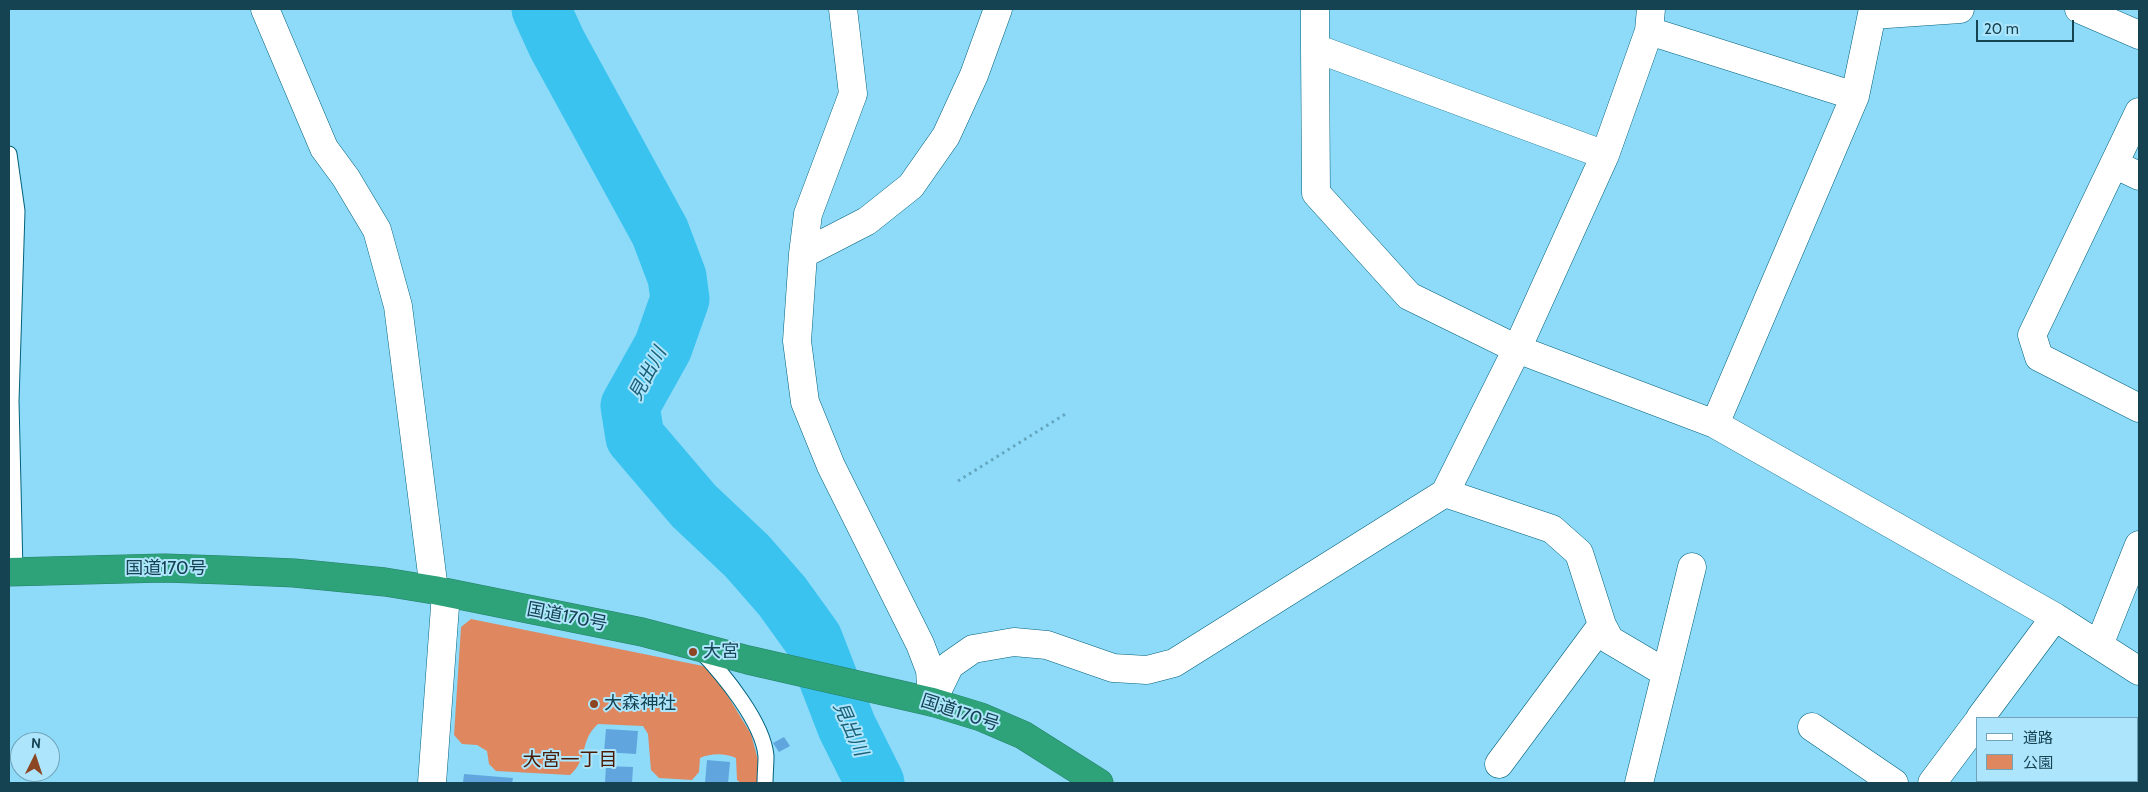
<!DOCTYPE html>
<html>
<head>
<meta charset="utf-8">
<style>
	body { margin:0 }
	#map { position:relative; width:2148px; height:792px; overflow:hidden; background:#8ddbf9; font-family:Cabin,"Noto Sans JP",sans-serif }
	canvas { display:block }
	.frame { position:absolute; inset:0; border:10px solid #164352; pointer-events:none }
	.legend { position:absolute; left:1976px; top:717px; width:162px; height:65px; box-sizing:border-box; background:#ade5fc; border:1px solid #71a4b8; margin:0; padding:6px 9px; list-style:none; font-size:15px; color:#164352 }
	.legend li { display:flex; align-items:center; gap:10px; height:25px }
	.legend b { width:25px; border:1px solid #71a4b8 }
	.north { position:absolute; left:10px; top:732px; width:50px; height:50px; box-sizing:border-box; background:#ade5fc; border:1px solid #71a4b8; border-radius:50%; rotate:4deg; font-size:14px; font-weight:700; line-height:20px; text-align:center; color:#164352 }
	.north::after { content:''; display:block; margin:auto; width:18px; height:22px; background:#8d4623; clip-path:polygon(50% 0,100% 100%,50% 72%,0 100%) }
	.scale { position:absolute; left:1976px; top:20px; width:98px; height:22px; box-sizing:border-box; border:2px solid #164352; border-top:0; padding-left:6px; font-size:15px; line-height:18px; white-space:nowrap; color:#164352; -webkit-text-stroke:4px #ade5fc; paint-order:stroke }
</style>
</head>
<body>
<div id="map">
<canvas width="2148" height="792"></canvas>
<div class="frame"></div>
<ul class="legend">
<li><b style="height:6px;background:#fff"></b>道路</li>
<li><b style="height:14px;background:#df875f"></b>公園</li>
</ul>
<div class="north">N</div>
<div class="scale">20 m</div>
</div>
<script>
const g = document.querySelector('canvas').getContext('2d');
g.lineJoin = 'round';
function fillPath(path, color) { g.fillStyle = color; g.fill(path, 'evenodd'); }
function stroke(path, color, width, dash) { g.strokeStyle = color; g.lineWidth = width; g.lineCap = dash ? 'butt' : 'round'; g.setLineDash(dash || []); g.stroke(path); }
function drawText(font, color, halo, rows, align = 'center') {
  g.font = font + ' Cabin,"Noto Sans JP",sans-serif'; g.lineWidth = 4; g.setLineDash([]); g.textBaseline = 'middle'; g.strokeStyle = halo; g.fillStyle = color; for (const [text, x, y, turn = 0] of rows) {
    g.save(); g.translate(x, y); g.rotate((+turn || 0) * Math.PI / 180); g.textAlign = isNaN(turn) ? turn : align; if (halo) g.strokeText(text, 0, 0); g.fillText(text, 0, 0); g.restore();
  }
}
const green = new Path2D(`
	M 471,619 L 703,666 L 715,675 L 751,734 L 758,760 L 757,782 L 741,783 L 737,780 L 736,758 C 725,753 711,753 700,758 L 699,772 L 692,780 L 659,778 L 651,770 L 648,734 L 643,726 L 598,724 C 580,739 588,760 570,775 L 496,771 L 489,764 L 487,751 L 477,745 L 462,744 L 454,735 L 461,627 Z`);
const river = new Path2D(`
	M 541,9 L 557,44 L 660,232 L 677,277 L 680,299 L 663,347 L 630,406 L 635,437 L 694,506 L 747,556 L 782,596 L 813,639 L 847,727 L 875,783`);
const building = new Path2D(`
	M 606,729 L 638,731 L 636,754 L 604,752 Z
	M 784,737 L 790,746 L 779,752 L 773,743 Z
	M 707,760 L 730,762 L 728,783 L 705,783 Z
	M 606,766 L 633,767 L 632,783 L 605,783 Z
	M 464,774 L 513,778 L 512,783 L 463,783 Z`);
const path = new Path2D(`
	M 958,481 L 1067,413`);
const lane = new Path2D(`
	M 9,154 L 17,211 L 11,401 L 15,572
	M 700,650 C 723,674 763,722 766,756 C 766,765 765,774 765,783`);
const street = new Path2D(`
	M 265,9 L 324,148 L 346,178 L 377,230 L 398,306 L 434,590
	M 1315,9 L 1315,48 L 1605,155
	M 2079,9 L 2139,35
	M 1872,15 L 1960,9
	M 1649,31 L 1855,96
	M 1315,48 L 1316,193 L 1409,296 L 1517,349 L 1715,424 L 2055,617 L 2139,671
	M 2139,112 L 2032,335 L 2039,357 L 2139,408
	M 2114,164 L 2139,176
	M 803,254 L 808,214 L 853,94 L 843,9
	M 1715,424 L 1855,96 L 1873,9
	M 1445,493 L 1552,529 L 1579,553 L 1602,625 L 1610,640 L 1666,673
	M 2099,645 L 2139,545
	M 932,700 L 930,670 L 920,644 L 831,466 L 805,402 L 797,341 L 803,254 L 867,221 L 911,186 L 946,136 L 974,75 L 998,9
	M 932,702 L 950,665 L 973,649 L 1014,642 L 1047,645 L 1113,668 L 1147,670 L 1174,663 L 1445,493 L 1517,349 L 1605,155 L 1649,31 L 1651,9
	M 1980,718 L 2055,617
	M 1812,727 L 1894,783
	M 1499,764 L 1602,625
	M 432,783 L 446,593
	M 1639,783 L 1692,567
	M 1932,783 L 1977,723`);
const highway = new Path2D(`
	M 9,572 L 164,568 L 224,570 L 294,573 L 385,582 L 434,590 L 642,632 L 748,660 L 932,702 L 981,717 L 1023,735 L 1099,783`);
const markers = [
	[693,652,5,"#8d4623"],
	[594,704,5,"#8d4623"]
];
const streetNames = [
	["国道170号",166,569],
	["国道170号",567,617,11],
	["国道170号",960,713,18]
];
const poiNames = [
	["大宮",703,652],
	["大森神社",604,704]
];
const waterNames = [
	["見出川",648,374,-62],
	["見出川",850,729,66]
];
const neighbourhoodNames = [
	["大宮一丁目",570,760]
];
fillPath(green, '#df875f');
stroke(river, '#3bc3f0', 59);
fillPath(building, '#60a5dd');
stroke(lane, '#00617b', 17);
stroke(street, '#00617b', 29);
stroke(highway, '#26816b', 29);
stroke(path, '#63a6be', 3, [2.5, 4]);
stroke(lane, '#fff', 15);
stroke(street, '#fff', 28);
stroke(highway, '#2ea279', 28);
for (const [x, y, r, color] of markers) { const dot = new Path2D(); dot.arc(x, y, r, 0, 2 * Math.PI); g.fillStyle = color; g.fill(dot); stroke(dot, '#ade5fc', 2); }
drawText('18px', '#164352', '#ade5fc', streetNames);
drawText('18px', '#164352', '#ade5fc', poiNames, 'left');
drawText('italic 19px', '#1a6078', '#ade5fc', waterNames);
drawText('19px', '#4a1b02', '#ade5fc', neighbourhoodNames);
</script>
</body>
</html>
